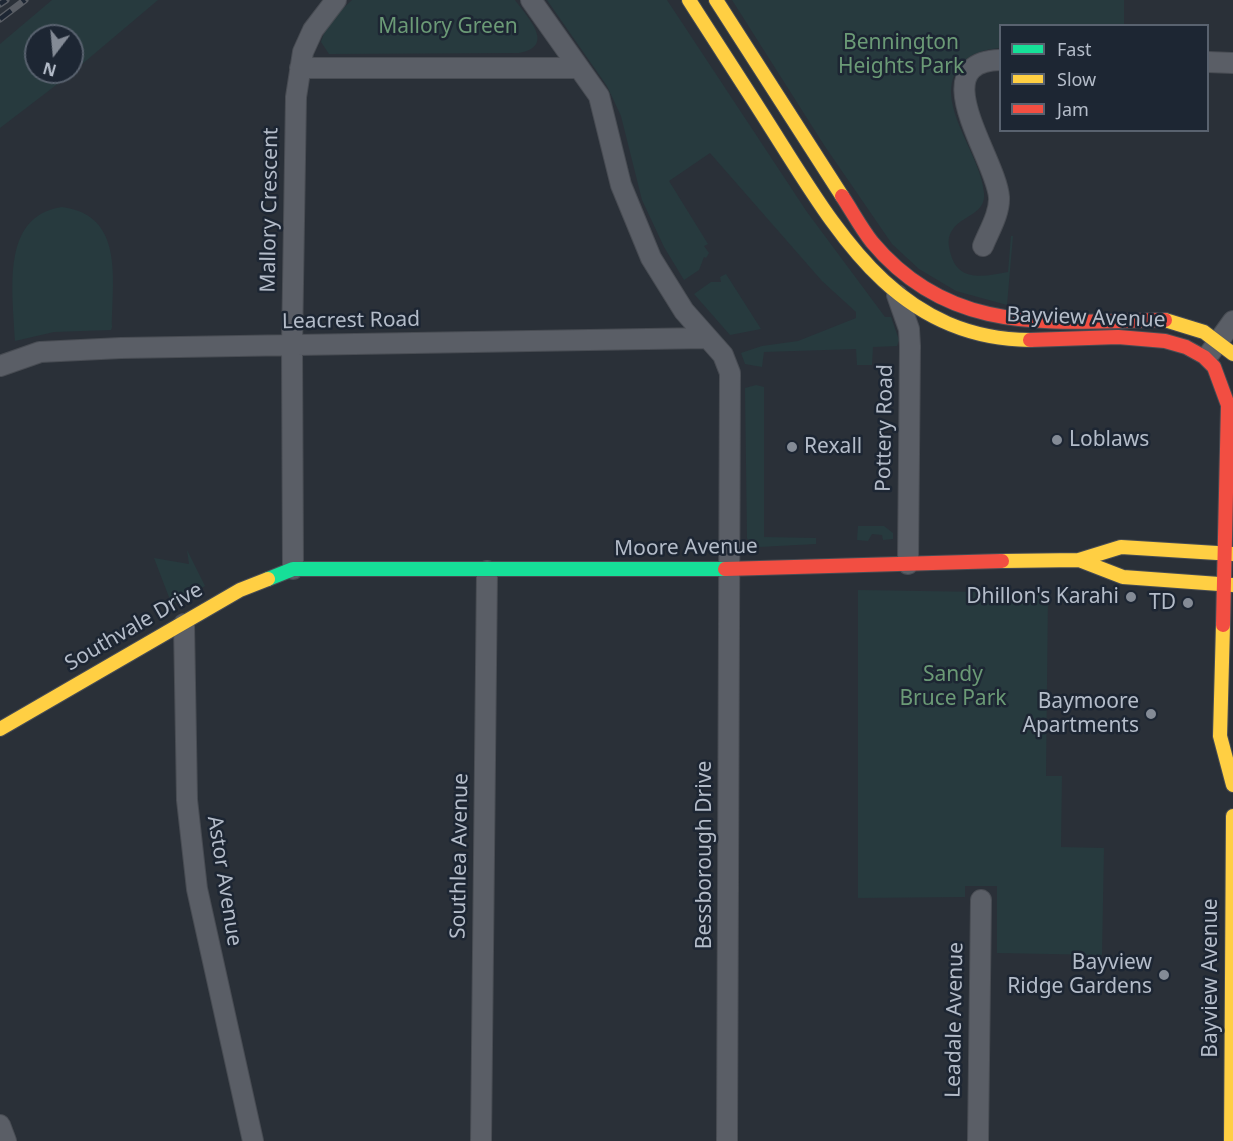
<!DOCTYPE html>
<html>
<head>
<meta charset="utf-8">
<style>
	body { margin:0 }
	#map { position:relative; width:1233px; height:1141px; overflow:hidden; background:#2a3038; font-family:"Noto Sans",sans-serif }
	canvas { display:block }
	.legend { position:absolute; left:999px; top:24px; width:210px; height:108px; box-sizing:border-box; background:#1d2633; border:2px solid #59626f; margin:0; padding:8px 10px; list-style:none; font-size:18px; color:#b4bcc9 }
	.legend li { display:flex; align-items:center; gap:12px; height:30px }
	.legend b { width:30px; border:2px solid #59626f }
	.north { position:absolute; left:24px; top:24px; width:60px; height:60px; box-sizing:border-box; background:#1d2633; border:2px solid #59626f; border-radius:50%; rotate:196deg; font-size:16px; font-weight:700; line-height:24px; text-align:center; color:#b4bcc9 }
	.north::after { content:''; display:block; margin:auto; width:21px; height:27px; background:#848b96; clip-path:polygon(50% 0,100% 100%,50% 72%,0 100%) }
</style>
</head>
<body>
<div id="map">
<canvas width="1233" height="1141"></canvas>
<ul class="legend">
<li><b style="height:8px;background:#16e098"></b>Fast</li>
<li><b style="height:8px;background:#ffcf43"></b>Slow</li>
<li><b style="height:8px;background:#f24e42"></b>Jam</li>
</ul>
<div class="north">N</div>
</div>
<script>
const g = document.querySelector('canvas').getContext('2d');
g.lineJoin = 'round';
function fillPath(path, color) { g.fillStyle = color; g.fill(path, 'evenodd'); }
function stroke(path, color, width, dash) { g.strokeStyle = color; g.lineWidth = width; g.lineCap = dash ? 'butt' : 'round'; g.setLineDash(dash || []); g.stroke(path); }
function drawText(font, color, halo, rows, align = 'center') {
  g.font = font + ' "Noto Sans",sans-serif'; g.lineWidth = 5; g.setLineDash([]); g.textBaseline = 'middle'; g.strokeStyle = halo; g.fillStyle = color; for (const [text, x, y, turn = 0] of rows) {
    g.save(); g.translate(x, y); g.rotate((+turn || 0) * Math.PI / 180); g.textAlign = isNaN(turn) ? turn : align; if (halo) g.strokeText(text, 0, 0); g.fillText(text, 0, 0); g.restore();
  }
}
const green = new Path2D(`
	M 52,0 L 158,0 L 68,76 L 0,128 L 0,44 ZM 36,36 L 72,36 L 72,72 L 36,72 Z
	M 352,0 L 515,0 C 527,17 557,46 519,53 L 329,54 L 321,42 C 326,24 339,12 352,0 Z
	M 547,0 L 667,0 L 807,212 L 885,317 L 891,317 L 899,340 L 897,346 L 873,347 L 872,365 L 857,365 L 856,349 L 764,352 L 762,367 L 745,364 L 741,353 L 762,346 L 798,341 L 856,318 L 856,312 L 822,281 L 710,153 L 669,181 L 708,244 L 704,246 L 709,253 L 706,258 L 704,257 L 699,270 L 684,280 L 664,247 L 642,200 L 621,116 L 607,86 Z
	M 732,0 L 1124,0 L 1124,25 L 1000,26 L 1000,48 C 987,49 973,52 963,62 C 928,98 981,151 984,193 C 986,214 963,215 953,229 C 947,237 948,245 951,255 C 959,283 986,276 1008,272 L 1011,236 L 1013,236 L 1007,305 L 956,291 L 919,269 L 892,244 L 824,145 Z
	M 62,207 C 125,215 112,280 112,327 L 111,330 L 54,332 L 15,341 C 13,291 0,216 62,207 Z
	M 726,274 L 761,329 L 730,335 L 694,294 L 711,282 L 721,282 L 720,277 Z
	M 756,385 L 764,387 L 764,537 L 816,538 L 816,544 L 759,547 L 751,545 L 747,538 L 745,388 Z
	M 858,526 L 884,526 L 893,533 L 893,539 L 883,540 L 882,535 L 872,534 L 868,541 L 857,540 Z
	M 187,550 L 205,586 L 172,605 L 154,558 L 189,564 Z
	M 858,590 L 1048,593 L 1046,776 L 1062,776 L 1061,847 L 1104,848 L 1102,955 L 997,953 L 997,886 L 965,886 L 965,897 L 858,898 Z`);
const street = new Path2D(`
	M 531,0 L 599,96 L 621,185 L 651,258 L 684,311 L 723,355 L 730,373 L 727,1141
	M 1208,62 L 1233,63
	M 300,68 L 579,68
	M 983,246 C 989,231 1000,213 999,197 C 996,158 922,62 1000,60
	M 897,295 L 909,329 L 910,346 L 908,564
	M 1210,353 L 1233,321
	M 0,366 L 40,352 L 121,348 L 706,338
	M 293,569 L 292,346 L 296,97 L 303,52 L 313,30 L 336,0
	M 184,624 L 187,800 L 197,889 L 253,1141
	M 0,1125 L 6,1141
	M 481,1141 L 487,571
	M 978,1141 L 981,900`);
const fast = new Path2D(`
	M 268,579 L 293,569 L 725,569`);
const slow = new Path2D(`
	M 689,0 C 719,47 750,94 780,142 C 841,238 900,339 1030,340
	M 716,0 L 842,196
	M 1165,320 L 1204,332 L 1233,354
	M 1079,560 L 1123,577 L 1233,585
	M 1002,561 L 1079,560 L 1121,547 L 1233,554
	M 1223,625 L 1220,736 L 1233,785
	M 0,729 L 240,590 L 268,579
	M 1231,1141 L 1233,816`);
const jam = new Path2D(`
	M 842,196 C 852,211 861,228 872,242 C 952,338 1054,321 1165,320
	M 1030,340 L 1118,337 L 1165,341 L 1186,347 L 1204,357 L 1214,367 L 1228,405 L 1223,625
	M 725,569 L 1002,561`);
const rail = new Path2D(`
	M 0,4 L 6,0
	M 0,19 L 25,0`);
const markers = [
	[1057,440,6,"#848b96"],
	[792,447,6,"#848b96"],
	[1131,597,6,"#848b96"],
	[1188,603,6,"#848b96"],
	[1151,714,6,"#848b96"],
	[1164,975,6,"#848b96"]
];
const parkNames = [
	["Mallory Green",448,27],
	["Bennington",901,43],
	["Heights Park",901,67],
	["Sandy",953,675],
	["Bruce Park",953,699]
];
const streetNames = [
	["Mallory Crescent",270,210,-89],
	["Bayview Avenue",1086,318,2],
	["Leacrest Road",351,321,-1],
	["Pottery Road",885,428,-89],
	["Moore Avenue",686,548,-1],
	["Southvale Drive",134,627,-30],
	["Bessborough Drive",705,855,-90],
	["Southlea Avenue",460,856,-89],
	["Astor Avenue",224,881,81],
	["Bayview Avenue",1211,978,-90],
	["Leadale Avenue",955,1020,-89]
];
const poiNames = [
	["Loblaws",1069,440,"left"],
	["Rexall",804,447,"left"],
	["Dhillon's Karahi",1119,597],
	["TD",1176,603],
	["Baymoore",1139,702],
	["Apartments",1139,726],
	["Bayview",1152,963],
	["Ridge Gardens",1152,987]
];
fillPath(green, '#273a3e');
stroke(street, '#484c53', 22);
stroke(fast, '#484c53', 16);
stroke(slow, '#484c53', 16);
stroke(jam, '#484c53', 16);
stroke(street, '#5a5e66', 20);
stroke(fast, '#16e098', 14);
stroke(slow, '#ffcf43', 14);
stroke(jam, '#f24e42', 14);
stroke(rail, '#595d64', 7);
stroke(rail, '#1d2633', 4.5, [14]);
for (const [x, y, r, color] of markers) { const dot = new Path2D(); dot.arc(x, y, r, 0, 2 * Math.PI); g.fillStyle = color; g.fill(dot); stroke(dot, '#1d2633', 2); }
drawText('21px', '#6b9a76', '#1d2633', parkNames);
drawText('21px', '#b4bcc9', '#1d2633', streetNames);
drawText('21px', '#b4bcc9', '#1d2633', poiNames, 'right');
</script>
</body>
</html>
